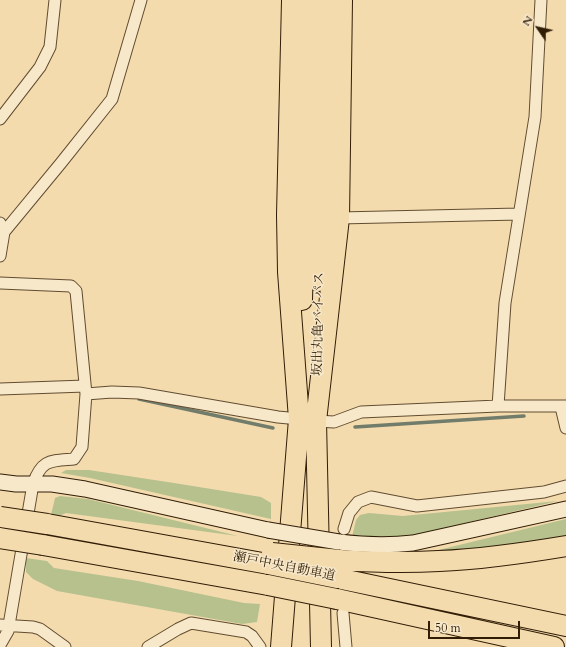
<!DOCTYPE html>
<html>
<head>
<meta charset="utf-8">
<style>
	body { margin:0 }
	#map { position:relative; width:566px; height:647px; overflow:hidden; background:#f3dbae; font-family:Cardo,serif }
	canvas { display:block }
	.north { position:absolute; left:518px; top:8px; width:40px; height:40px; -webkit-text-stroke:3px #f7e8ca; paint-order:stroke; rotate:304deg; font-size:11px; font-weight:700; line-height:16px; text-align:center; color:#311d06 }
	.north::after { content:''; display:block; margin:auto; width:14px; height:18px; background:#311d06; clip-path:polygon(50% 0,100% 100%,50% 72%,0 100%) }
	.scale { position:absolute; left:428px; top:621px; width:92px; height:18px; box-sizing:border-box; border:2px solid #311d06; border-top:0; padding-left:5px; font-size:12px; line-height:14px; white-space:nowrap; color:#311d06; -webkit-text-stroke:3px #f7e8ca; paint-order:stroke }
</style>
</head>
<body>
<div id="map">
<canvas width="566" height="647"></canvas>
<div class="north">N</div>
<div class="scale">50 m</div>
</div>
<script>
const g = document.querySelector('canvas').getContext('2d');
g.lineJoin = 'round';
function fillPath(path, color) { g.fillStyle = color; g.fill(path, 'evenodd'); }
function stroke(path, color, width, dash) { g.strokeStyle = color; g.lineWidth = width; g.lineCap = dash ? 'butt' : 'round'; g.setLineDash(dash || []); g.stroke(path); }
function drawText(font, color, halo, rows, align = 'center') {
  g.font = font + ' Cardo,"Noto Serif JP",serif'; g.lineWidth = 3; g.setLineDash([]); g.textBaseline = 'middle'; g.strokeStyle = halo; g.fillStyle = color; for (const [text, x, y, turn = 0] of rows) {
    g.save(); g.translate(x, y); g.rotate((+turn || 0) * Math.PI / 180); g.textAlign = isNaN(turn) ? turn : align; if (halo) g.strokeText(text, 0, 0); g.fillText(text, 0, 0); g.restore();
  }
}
const green = new Path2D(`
	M 66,470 L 89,470 L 174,483 L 261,497 L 271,503 L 271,519 L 90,478 L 61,473 Z
	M 60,496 L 88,499 L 238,536 L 66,513 L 59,516 L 51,515 L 55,498 Z
	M 558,501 L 410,536 L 384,539 L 352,537 L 356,520 L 360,515 L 369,513 L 403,516 Z
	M 566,519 L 566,539 L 515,548 L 422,554 Z
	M 26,558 L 47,561 L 54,568 L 138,581 L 244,603 L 260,604 L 257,622 L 242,624 L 57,591 L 33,579 L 26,572 Z`);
const stream = new Path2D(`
	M 139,399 L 273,428
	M 355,427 L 524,416`);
const street = new Path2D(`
	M 0,119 L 40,67 L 50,47 L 55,0
	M 339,218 L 519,214
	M 0,223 L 4,232 L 0,256
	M 4,232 L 61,163 L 112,99 L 141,0
	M 0,283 L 71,286 L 76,291 L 86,394 L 82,447 L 74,459 C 50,461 42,459 33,484 L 8,631 L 0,645
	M 0,389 L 85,386
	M 86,394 L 112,392 L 139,393 L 278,417 L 299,419
	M 498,406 L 505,303 L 535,117 L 541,0
	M 561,407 L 566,428
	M 316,421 L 334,422 L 361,412 L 498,406 L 566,406
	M 344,529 L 349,513 L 358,502 L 371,497 L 417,506 L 544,492 L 566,486
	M 343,613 L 346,647
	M 0,625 L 33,627 L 40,629 L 65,647
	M 148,647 L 178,629 L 191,623 L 246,632 L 252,636 L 260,647`);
const secondary = new Path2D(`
	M 0,482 L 16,484 L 52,484 L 85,489 L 268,530
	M 339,542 C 364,545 387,546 413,543 L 566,509`);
const highway = new Path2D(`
	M 319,281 L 326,0
	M 302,300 L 309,0
	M 47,524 L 268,564
	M 43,545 L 268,585
	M 339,560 C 372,562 406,563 439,561 C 482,559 524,553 566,546
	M 337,578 L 566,626
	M 337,599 L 554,647
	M 281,647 L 299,419 L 288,272 L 287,215 L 292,0
	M 321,647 L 316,421 L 339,218 L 342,0`);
const secondaryBridge = new Path2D(`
	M 268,530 L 339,542`);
const highwayBridge = new Path2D(`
	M 0,517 L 47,524
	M 0,538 L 43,545
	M 272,553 L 339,560
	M 268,564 L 337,578
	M 268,585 L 337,599`);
const streetNames = [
	["坂出丸亀バイパス",319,324,-89],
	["瀬戸中央自動車道",284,567,11]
];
fillPath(green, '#b6c18e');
stroke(stream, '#717c6b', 3.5);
stroke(street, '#624c30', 13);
stroke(secondary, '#311d06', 17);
stroke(highway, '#311d06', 22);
stroke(street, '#f7e8ca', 11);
stroke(secondary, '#f7e8ca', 15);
stroke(highway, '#f3dbae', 20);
stroke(secondaryBridge, '#311d06', 17, []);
stroke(highwayBridge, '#311d06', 22, []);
stroke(secondaryBridge, '#f7e8ca', 15);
stroke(highwayBridge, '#f3dbae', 20);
drawText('13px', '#311d06', '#f7e8ca', streetNames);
</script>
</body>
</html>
